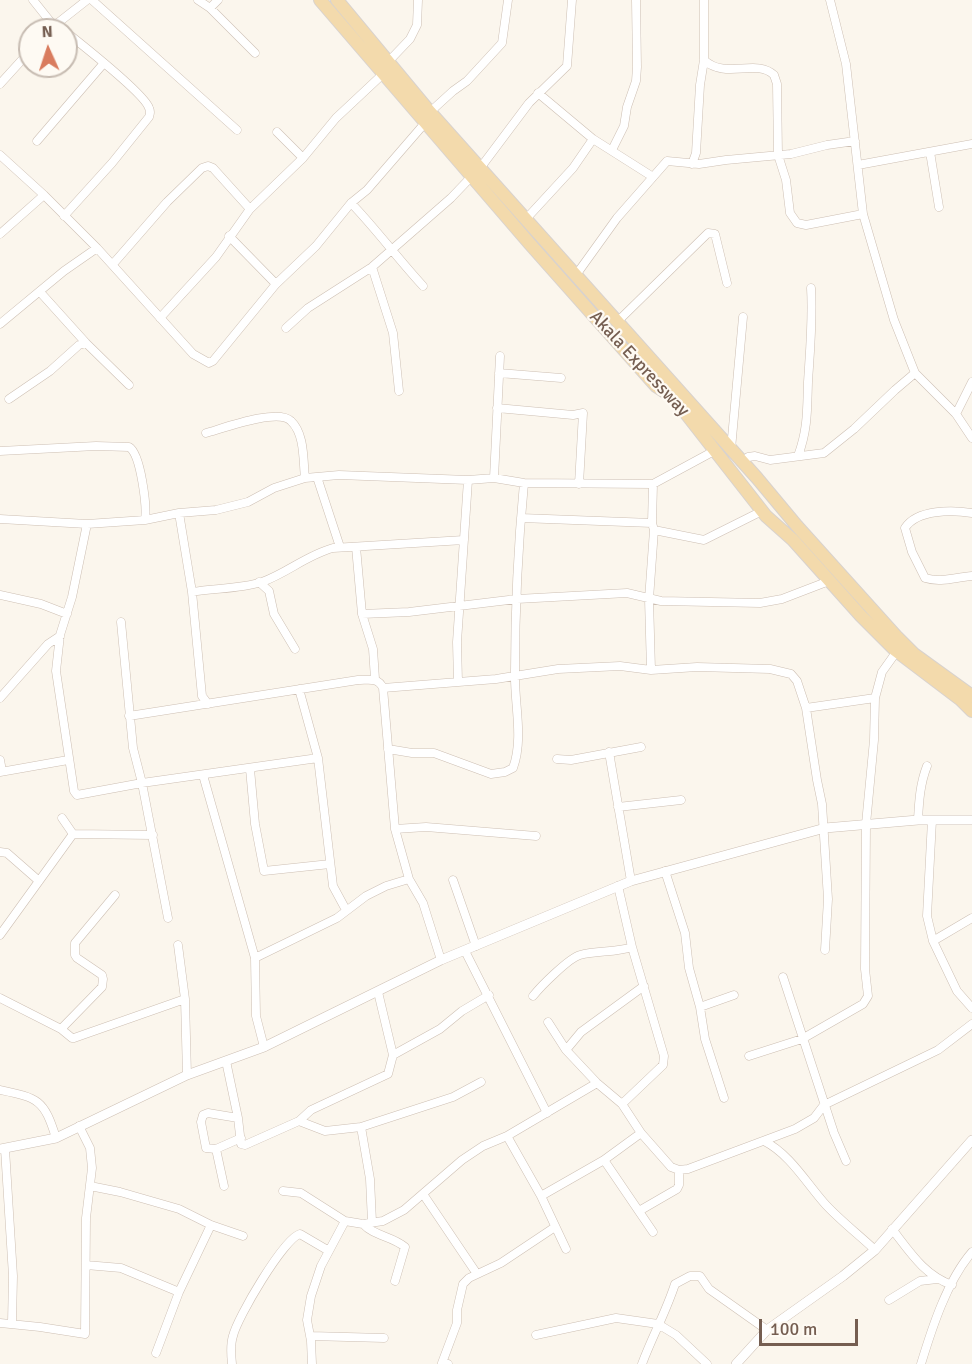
<!DOCTYPE html>
<html>
<head>
<meta charset="utf-8">
<style>
	body { margin:0 }
	#map { position:relative; width:972px; height:1364px; overflow:hidden; background:#fbf6ed; font-family:Signika,sans-serif }
	canvas { display:block }
	.north { position:absolute; left:18px; top:18px; width:60px; height:60px; box-sizing:border-box; background:#fefaf3; border:2px solid #c7bcb2; border-radius:50%; rotate:357deg; font-size:16px; font-weight:700; line-height:24px; text-align:center; color:#755e51 }
	.north::after { content:''; display:block; margin:auto; width:21px; height:27px; background:#d97c5e; clip-path:polygon(50% 0,100% 100%,50% 72%,0 100%) }
	.scale { position:absolute; left:759px; top:1319px; width:99px; height:27px; box-sizing:border-box; border:3px solid #755e51; border-top:0; padding-left:8px; font-size:18px; line-height:21px; white-space:nowrap; color:#755e51; -webkit-text-stroke:4px #fefaf3; paint-order:stroke }
</style>
</head>
<body>
<div id="map">
<canvas width="972" height="1364"></canvas>
<div class="north">N</div>
<div class="scale">100 m</div>
</div>
<script>
const g = document.querySelector('canvas').getContext('2d');
g.lineJoin = 'round';
function stroke(path, color, width, dash) { g.strokeStyle = color; g.lineWidth = width; g.lineCap = dash ? 'butt' : 'round'; g.setLineDash(dash || []); g.stroke(path); }
function drawText(font, color, halo, rows, align = 'center') {
  g.font = font + ' Signika,sans-serif'; g.lineWidth = 4.5; g.setLineDash([]); g.textBaseline = 'middle'; g.strokeStyle = halo; g.fillStyle = color; for (const [text, x, y, turn = 0] of rows) {
    g.save(); g.translate(x, y); g.rotate((+turn || 0) * Math.PI / 180); g.textAlign = isNaN(turn) ? turn : align; if (halo) g.strokeText(text, 0, 0); g.fillText(text, 0, 0); g.restore();
  }
}
const minor = new Path2D(`
	M 33,0 L 53,25
	M 92,0 L 237,130
	M 198,0 L 210,8 L 255,53
	M 830,0 L 846,64 L 863,214 L 894,320 L 915,373 L 956,414 L 972,438
	M 210,8 L 218,0
	M 49,30 L 87,0
	M 704,60 C 726,80 756,58 774,75 L 777,84 L 778,155 L 786,180 L 790,213 L 797,223 L 806,225 L 863,214
	M 388,62 L 410,39 L 417,25 L 418,0
	M 0,84 L 30,51
	M 538,93 L 593,139 L 653,177
	M 430,112 L 453,91 L 467,81 L 502,43 L 508,0
	M 277,132 L 303,158
	M 37,141 L 104,63
	M 612,150 L 624,126 L 627,107 L 636,81 L 637,67 L 636,0
	M 930,152 L 939,207
	M 0,155 L 44,195 L 97,248 L 193,354 L 209,363 L 213,361 L 276,284 L 316,246 L 351,203 L 367,190 L 425,123
	M 692,164 L 696,153 L 700,85 L 704,60 L 704,0
	M 858,165 L 972,144
	M 481,167 L 529,103 L 567,66 L 572,0
	M 351,203 C 377,230 398,259 423,286
	M 64,216 L 112,163 L 149,117 C 150,113 151,112 149,108 C 145,94 81,44 66,32
	M 526,219 L 573,168 L 593,139
	M 0,234 L 44,195
	M 229,236 L 276,284
	M 113,264 L 167,202 L 202,168 L 208,166 L 213,168 L 250,209
	M 372,267 L 393,333 L 399,391
	M 576,275 L 617,218 L 667,161 L 699,164 L 726,160 L 791,154 L 827,145 L 855,141
	M 40,292 L 86,343 L 129,385
	M 160,318 L 216,257 L 250,209 L 303,158 L 336,118 L 383,74
	M 617,322 L 708,233 L 715,234 L 727,283
	M 0,324 L 64,271 L 97,248
	M 286,328 L 308,308 L 372,267 L 451,198 L 472,176
	M 499,373 L 561,378
	M 9,399 L 50,371 L 79,345 L 86,343
	M 497,408 L 573,415 L 583,413 L 579,484
	M 956,414 L 972,382
	M 206,433 C 224,428 278,408 291,421 C 305,434 303,461 305,478
	M 731,449 L 743,317
	M 0,451 L 96,446 L 129,447 C 141,454 147,507 145,520
	M 798,456 C 808,429 807,410 808,382 C 810,350 813,319 811,288
	M 743,462 L 748,457 L 755,456 L 770,460 L 824,453 L 854,429 L 895,390 L 915,373
	M 317,477 L 340,547
	M 494,478 L 500,356
	M 653,484 L 714,451
	M 179,513 L 192,592 L 202,696 L 208,704
	M 972,513 C 953,510 917,509 905,528 L 912,552 L 925,578 C 941,583 956,577 972,576
	M 521,518 L 652,523
	M 0,519 L 87,524 L 145,520 L 179,513 L 216,510 L 248,502 L 274,488 L 305,478 L 339,475 L 468,480 L 494,478 L 524,483 L 653,484 L 652,523 L 654,530 L 649,599 L 651,670
	M 87,524 L 72,597 L 60,635 L 56,671 L 74,791 L 77,795 L 142,783 L 318,758
	M 654,530 L 704,540 L 762,511
	M 356,547 L 362,614 L 373,649 L 375,679
	M 259,582 L 269,591 L 274,614 L 295,649
	M 192,592 C 215,588 240,589 262,582 C 287,573 307,555 333,548 L 464,540
	M 0,595 L 41,604 L 67,614
	M 362,614 L 409,612 L 517,599 L 627,593 L 661,601 L 760,603 L 782,599 L 829,581
	M 121,622 L 133,748 L 142,783 L 168,918
	M 458,682 L 457,642 L 468,480
	M 299,689 L 318,758 L 333,886 L 346,910
	M 0,698 L 48,644 L 60,636
	M 875,698 L 882,672 L 897,651
	M 129,716 L 358,680 C 369,680 378,677 383,688
	M 388,749 L 412,753 L 434,753 L 491,774 L 505,772 L 513,768 C 524,738 514,703 515,672 C 515,609 518,546 524,483
	M 609,752 L 631,881
	M 557,759 L 571,760 L 641,747
	M 0,760 L 2,771
	M 250,769 L 255,824 L 264,871 L 330,864
	M 0,772 L 68,760
	M 203,775 L 255,958 L 256,1016 L 264,1047
	M 618,807 L 681,800
	M 62,818 L 73,834
	M 918,820 C 919,801 920,784 927,766
	M 932,820 L 927,916 L 933,941
	M 395,829 L 426,827 L 536,836
	M 73,834 L 153,835
	M 0,852 L 7,853 L 39,881
	M 665,871 L 685,933 L 689,968 L 700,1007 L 705,1039 L 724,1098
	M 453,880 L 476,946
	M 618,886 L 632,947 L 664,1056 L 663,1065 L 622,1104
	M 972,918 L 933,941 L 957,991 L 972,1008
	M 0,935 L 73,834
	M 178,945 L 185,999 L 187,1075
	M 465,951 L 547,1113
	M 255,958 L 337,918 L 366,896 L 386,886 L 409,879
	M 441,960 L 423,903 L 409,879 L 395,829 L 383,688 L 496,679 L 558,669 L 620,666 L 651,670 L 697,667 L 770,669 L 791,674 L 797,681 L 806,708 L 817,780 L 822,804 L 828,899 L 825,950
	M 783,977 L 834,1133 L 846,1161
	M 644,986 L 581,1032 L 566,1050 L 597,1083 L 622,1104 L 641,1133 L 671,1167 L 679,1170 L 688,1169 L 795,1129 L 814,1118 L 824,1105 L 938,1050 L 972,1024
	M 533,996 C 541,986 569,958 580,955 C 597,950 615,953 632,947
	M 0,998 L 61,1029 L 72,1038 L 74,1038 L 185,999
	M 700,1007 L 734,995
	M 548,1022 L 566,1050
	M 61,1029 L 102,987 L 103,979 L 102,975 L 77,958 L 75,955 L 75,943 L 115,895
	M 393,1055 L 440,1029 L 462,1011 L 489,995
	M 749,1056 L 802,1039 L 863,1004 L 868,996 L 865,969 L 866,824 L 874,740 L 875,698 L 806,708
	M 226,1061 L 238,1118
	M 0,1090 C 38,1098 44,1099 56,1138
	M 299,1121 L 325,1131 L 361,1127 L 453,1097 L 481,1082
	M 361,1127 L 370,1179 L 372,1222
	M 507,1136 L 541,1196 L 566,1249
	M 241,1138 L 216,1149 L 206,1148 L 201,1122 L 203,1115 L 208,1113 L 238,1118 L 241,1144 L 245,1145 L 299,1121 L 311,1110 L 388,1074 L 393,1055 L 378,992
	M 764,1141 C 790,1154 807,1184 826,1205 C 841,1221 859,1235 875,1250
	M 5,1149 L 13,1276 L 12,1323
	M 216,1149 L 224,1186
	M 604,1160 L 653,1232
	M 90,1186 L 120,1192 L 179,1209 L 211,1225 L 243,1236
	M 283,1191 L 301,1193 L 345,1221 L 363,1224 L 383,1221 L 404,1210 L 462,1160 L 483,1146 L 507,1136 L 597,1083
	M 423,1194 L 477,1274
	M 541,1196 L 604,1160 L 641,1133
	M 639,1211 L 677,1189 L 679,1185 L 679,1170
	M 363,1224 C 374,1236 392,1236 405,1247 L 395,1281
	M 892,1229 C 910,1252 924,1275 952,1285
	M 86,1265 L 121,1268 L 179,1292
	M 889,1300 L 920,1281 L 937,1279
	M 0,1323 L 40,1327 L 85,1334 L 86,1218 L 92,1168 L 90,1148 L 79,1126
	M 536,1335 L 616,1318 L 658,1324 L 676,1335 L 707,1364
	M 310,1336 L 384,1338
	M 156,1353 L 179,1292 L 211,1225
	M 232,1364 C 231,1355 230,1345 233,1336 C 237,1318 284,1238 300,1234 L 329,1251
	M 312,1364 L 311,1341 L 307,1320 L 311,1296 L 321,1266 L 345,1221
	M 448,1364 L 442,1363 L 457,1323 L 457,1310 L 463,1284 L 469,1278 L 501,1263 L 555,1227
	M 642,1364 C 652,1337 666,1312 675,1284 L 690,1276 L 700,1276 L 709,1289 L 767,1330
	M 921,1364 C 932,1328 947,1281 972,1252`);
const tertiary = new Path2D(`
	M 0,1149 L 56,1138 L 187,1075 L 264,1047 L 441,960 L 631,881 L 825,828 L 918,820 L 972,820
	M 736,1364 L 767,1330 L 843,1276 L 875,1250 L 972,1140`);
const primary = new Path2D(`
	M 320,0 L 529,243 L 656,386 L 673,397 L 766,516 L 793,540 L 861,616 L 895,650 L 961,700 L 972,711
	M 337,0 L 430,112 L 757,478 L 797,526 L 896,636 L 914,654 L 972,696`);
const streetNames = [
	["Akala Expressway",639,364,47]
];
stroke(minor, '#cdbfb3', 9);
stroke(tertiary, '#cdbfb3', 10);
stroke(primary, '#d8d2ce', 14);
stroke(minor, '#fff', 8);
stroke(tertiary, '#fff', 9);
stroke(primary, '#f3daac', 12);
drawText('18px', '#755e51', '#fefaf3', streetNames);
</script>
</body>
</html>
